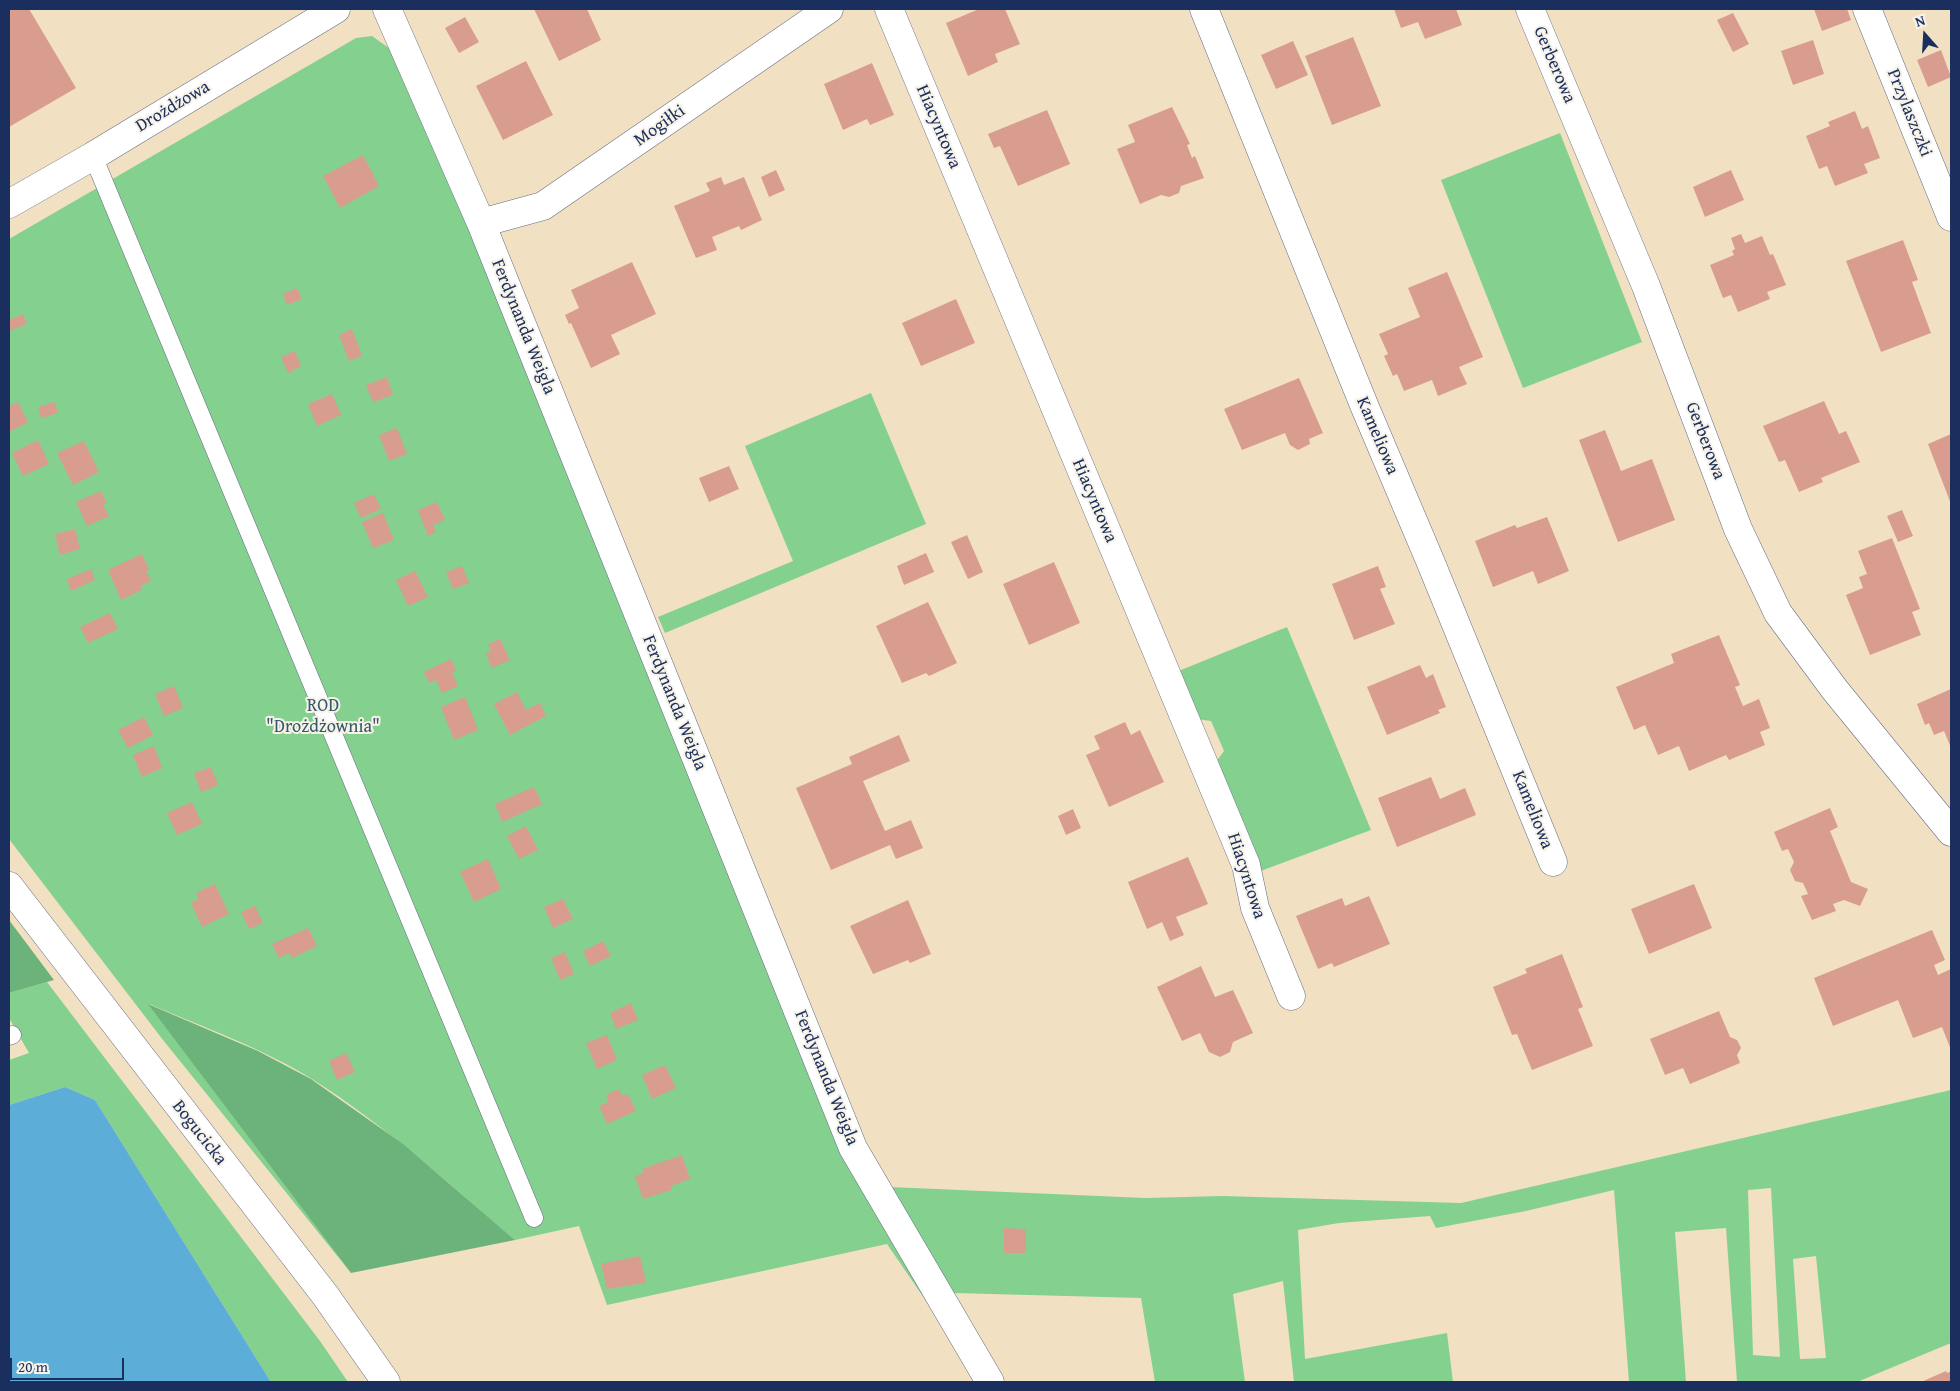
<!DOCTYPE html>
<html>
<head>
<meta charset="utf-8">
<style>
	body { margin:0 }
	#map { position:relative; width:1960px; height:1391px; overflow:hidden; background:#f2e0c3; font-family:"Gentium Book Plus",serif }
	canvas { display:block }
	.frame { position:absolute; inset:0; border:10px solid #1b2f5e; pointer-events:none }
	.north { position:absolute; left:1900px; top:10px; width:50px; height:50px; -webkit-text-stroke:4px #f7f3e8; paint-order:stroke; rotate:341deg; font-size:14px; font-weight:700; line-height:20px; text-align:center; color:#1b2f5e }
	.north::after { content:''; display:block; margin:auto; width:18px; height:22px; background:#1b2f5e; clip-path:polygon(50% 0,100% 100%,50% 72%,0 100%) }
	.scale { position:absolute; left:10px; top:1358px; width:114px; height:22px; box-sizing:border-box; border:2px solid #1b2f5e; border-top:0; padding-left:6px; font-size:15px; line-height:18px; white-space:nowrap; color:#1b2f5e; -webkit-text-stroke:4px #f7f3e8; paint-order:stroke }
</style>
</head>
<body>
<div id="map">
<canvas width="1960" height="1391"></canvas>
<div class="frame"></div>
<div class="north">N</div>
<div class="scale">20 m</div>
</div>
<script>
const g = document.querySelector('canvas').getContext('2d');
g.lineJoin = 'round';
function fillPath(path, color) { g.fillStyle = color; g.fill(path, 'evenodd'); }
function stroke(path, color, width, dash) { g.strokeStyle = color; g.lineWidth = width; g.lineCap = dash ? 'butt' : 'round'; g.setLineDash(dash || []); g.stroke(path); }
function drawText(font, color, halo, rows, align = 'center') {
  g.font = font + ' "Gentium Book Plus",serif'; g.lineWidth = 4; g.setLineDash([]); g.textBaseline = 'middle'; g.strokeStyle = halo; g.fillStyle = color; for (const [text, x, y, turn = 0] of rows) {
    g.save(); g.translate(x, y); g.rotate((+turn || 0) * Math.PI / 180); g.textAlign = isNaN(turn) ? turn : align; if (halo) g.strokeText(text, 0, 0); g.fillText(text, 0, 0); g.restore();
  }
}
const green = new Path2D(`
	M 372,36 L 393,51 L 406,71 L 678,740 L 961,1352 L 887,1244 L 607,1305 L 579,1226 L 515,1240 C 449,1184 385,1125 312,1079 C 262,1048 203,1027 149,1004 L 351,1273 L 163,1040 L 9,839 L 9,239 L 356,38 Z
	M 1560,133 L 1642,342 L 1523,388 L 1441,180 Z
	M 871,393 L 926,524 L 665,633 L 658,617 L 793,561 L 745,446 Z
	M 1287,627 L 1371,830 L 1258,872 L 1215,763 L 1224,751 L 1211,721 L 1196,719 L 1176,672 Z
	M 47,982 L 320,1341 L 348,1382 L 271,1382 L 95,1100 L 65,1087 L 9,1105 L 9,1060 L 29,1053 L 9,1018 L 9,993 Z
	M 1951,1090 L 1951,1343 L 1857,1382 L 1737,1382 L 1726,1228 L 1675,1232 L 1686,1382 L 1629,1382 L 1614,1190 L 1526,1211 L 1436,1228 L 1430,1216 L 1339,1223 L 1298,1230 L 1305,1359 L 1447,1333 L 1453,1382 L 1294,1382 L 1283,1281 L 1233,1294 L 1245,1382 L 1155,1382 L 1141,1298 L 954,1293 L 890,1187 L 1145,1198 L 1223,1196 L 1461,1203 ZM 1771,1188 L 1780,1357 L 1753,1355 L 1748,1190 ZM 1816,1256 L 1826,1358 L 1800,1359 L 1793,1259 Z`);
const forest = new Path2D(`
	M 9,920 L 54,980 L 9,993 Z
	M 148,1004 L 258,1051 L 311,1079 L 403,1144 L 515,1240 L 351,1273 Z`);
const water = new Path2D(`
	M 65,1087 L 95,1100 L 271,1382 L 9,1382 L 9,1105 Z`);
const building = new Path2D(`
	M 9,9 L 29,9 L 76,88 L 9,127 Z
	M 534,9 L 587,9 L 601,40 L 559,61 Z
	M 979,9 L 1005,9 L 1020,44 L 995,54 L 998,62 L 968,76 L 946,23 Z
	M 1394,9 L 1456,9 L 1462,25 L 1425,39 L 1418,22 L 1401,28 Z
	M 1814,9 L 1847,9 L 1851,20 L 1822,31 Z
	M 1733,13 L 1749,44 L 1733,52 L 1717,20 Z
	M 465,17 L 479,42 L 459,53 L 445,28 Z
	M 1353,37 L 1381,106 L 1332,125 L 1305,56 Z
	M 1813,40 L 1824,74 L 1793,85 L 1781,51 Z
	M 1293,41 L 1308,75 L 1276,89 L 1261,55 Z
	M 1941,50 L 1951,77 L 1928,87 L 1917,60 Z
	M 526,61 L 553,115 L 503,140 L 476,86 Z
	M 872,63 L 894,115 L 870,125 L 867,119 L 843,130 L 824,84 Z
	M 1172,107 L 1190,144 L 1187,145 L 1192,158 L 1195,156 L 1204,178 L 1181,186 L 1179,193 L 1169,197 L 1161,195 L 1140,204 L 1117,149 L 1135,142 L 1128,125 Z
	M 1047,110 L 1070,164 L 1018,186 L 1000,146 L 994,148 L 988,134 Z
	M 1855,111 L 1862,129 L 1868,126 L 1880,158 L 1864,164 L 1868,173 L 1835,186 L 1827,166 L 1819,169 L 1806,136 L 1830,126 L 1828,122 Z
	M 363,155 L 379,186 L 340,208 L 323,176 Z
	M 776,170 L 785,190 L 769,197 L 761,177 Z
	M 1731,170 L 1744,200 L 1705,217 L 1693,187 Z
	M 721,177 L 724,185 L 744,177 L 762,220 L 741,230 L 739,226 L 712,237 L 717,250 L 696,258 L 674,206 L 710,191 L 706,183 Z
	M 1741,234 L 1745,243 L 1762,236 L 1770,255 L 1773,254 L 1786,285 L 1767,292 L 1770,299 L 1738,312 L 1731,295 L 1723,298 L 1710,265 L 1734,255 L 1732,251 L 1735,249 L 1731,238 Z
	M 1903,240 L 1918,280 L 1912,282 L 1931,333 L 1881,352 L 1846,261 Z
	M 632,262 L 656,314 L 611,335 L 620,354 L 591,368 L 571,323 L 569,324 L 565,315 L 579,308 L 571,290 Z
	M 1447,272 L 1483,357 L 1459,367 L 1467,384 L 1438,396 L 1432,380 L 1404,391 L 1397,374 L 1393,376 L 1384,356 L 1388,354 L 1379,334 L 1420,317 L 1408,288 Z
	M 297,288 L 302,299 L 287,305 L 283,294 Z
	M 956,299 L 975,343 L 921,366 L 902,323 Z
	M 23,314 L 27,324 L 9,331 L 9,320 Z
	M 352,329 L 362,356 L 349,361 L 339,335 Z
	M 295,351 L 301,366 L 288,373 L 281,357 Z
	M 387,377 L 393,395 L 373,402 L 366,385 Z
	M 1299,378 L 1323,433 L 1309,439 L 1310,444 L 1298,450 L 1290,445 L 1285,433 L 1242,450 L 1224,409 Z
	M 332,394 L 341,415 L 317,426 L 308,404 Z
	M 1824,401 L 1839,434 L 1846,431 L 1860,462 L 1821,478 L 1823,482 L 1799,492 L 1785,460 L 1779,462 L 1763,426 Z
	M 18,402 L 28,422 L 9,432 L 9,406 Z
	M 55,402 L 58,413 L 41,418 L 38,407 Z
	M 397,428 L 407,454 L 389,461 L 379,435 Z
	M 1605,430 L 1621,471 L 1652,459 L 1675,520 L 1618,542 L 1579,440 Z
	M 1951,434 L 1951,504 L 1928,444 Z
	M 38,440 L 49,464 L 23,476 L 12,453 Z
	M 84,441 L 99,472 L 73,485 L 57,453 Z
	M 729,466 L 739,489 L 709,502 L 699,478 Z
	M 101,491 L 107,503 L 103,504 L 109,516 L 87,526 L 76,502 Z
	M 374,494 L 381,509 L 361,518 L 354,503 Z
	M 437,502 L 445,520 L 433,525 L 436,532 L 428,536 L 418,510 Z
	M 1902,510 L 1913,536 L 1898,542 L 1887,516 Z
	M 383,513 L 394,540 L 373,548 L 362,522 Z
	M 1547,517 L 1569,571 L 1538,584 L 1533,571 L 1493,587 L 1475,541 L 1515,525 L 1517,528 Z
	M 75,529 L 80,549 L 60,555 L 55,534 Z
	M 967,535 L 983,572 L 968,579 L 951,542 Z
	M 1892,538 L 1920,609 L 1912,612 L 1921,635 L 1870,655 L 1846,595 L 1863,588 L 1859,577 L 1867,574 L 1858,551 Z
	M 926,553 L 934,572 L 904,585 L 897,566 Z
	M 142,554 L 149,569 L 146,571 L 151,581 L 140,586 L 142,590 L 121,600 L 108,570 Z
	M 1054,562 L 1080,623 L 1029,645 L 1003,584 Z
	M 462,566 L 469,583 L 453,589 L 446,572 Z
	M 1378,566 L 1386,587 L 1380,589 L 1395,624 L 1354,640 L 1332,584 Z
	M 91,569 L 95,580 L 71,591 L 67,579 Z
	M 415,571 L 428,597 L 408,606 L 396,580 Z
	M 928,602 L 957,663 L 929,676 L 926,673 L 902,683 L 876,626 Z
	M 110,613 L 118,629 L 88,643 L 80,627 Z
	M 1719,635 L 1740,685 L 1735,687 L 1743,706 L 1759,699 L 1770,728 L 1760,732 L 1765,745 L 1729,760 L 1726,755 L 1689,771 L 1679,746 L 1658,755 L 1645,725 L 1634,730 L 1616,687 L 1674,663 L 1671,654 Z
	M 500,639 L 510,660 L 492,668 L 486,654 L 491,651 L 488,644 Z
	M 451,659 L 456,671 L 452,673 L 458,686 L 442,693 L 436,680 L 429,683 L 424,672 Z
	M 1420,665 L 1426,678 L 1433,674 L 1446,707 L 1438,710 L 1440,713 L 1387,735 L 1367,687 Z
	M 174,686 L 183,708 L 164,716 L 155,694 Z
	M 1951,689 L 1951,748 L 1944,731 L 1934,735 L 1929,723 L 1925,725 L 1917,704 Z
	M 517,692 L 526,710 L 540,703 L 546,716 L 510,735 L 494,704 Z
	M 465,697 L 478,730 L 454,740 L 441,707 Z
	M 144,717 L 153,735 L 128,748 L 118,730 Z
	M 1125,722 L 1131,735 L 1140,730 L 1164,782 L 1109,807 L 1086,755 L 1100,749 L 1094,736 Z
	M 899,735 L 910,761 L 863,781 L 885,831 L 911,820 L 923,848 L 896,859 L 890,845 L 831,870 L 796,788 L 852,764 L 849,757 Z
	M 154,746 L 162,768 L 142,777 L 133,755 Z
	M 211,767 L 218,785 L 201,792 L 194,773 Z
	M 1431,777 L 1440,799 L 1465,788 L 1476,815 L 1397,847 L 1378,798 Z
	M 534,787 L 542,804 L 502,822 L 495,804 Z
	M 192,802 L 202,824 L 177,835 L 167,813 Z
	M 1830,808 L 1838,827 L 1830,831 L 1851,882 L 1868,889 L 1860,906 L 1844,900 L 1833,904 L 1836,911 L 1812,920 L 1801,896 L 1808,894 L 1803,883 L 1795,881 L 1790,870 L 1794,862 L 1788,849 L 1782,851 L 1774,832 Z
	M 1073,809 L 1081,828 L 1066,835 L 1058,816 Z
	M 526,826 L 538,850 L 519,859 L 507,836 Z
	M 1188,857 L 1208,904 L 1176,917 L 1184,935 L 1170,941 L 1162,922 L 1147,929 L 1128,882 Z
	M 488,859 L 501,889 L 474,902 L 460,872 Z
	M 215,884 L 229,914 L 202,927 L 191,903 L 199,899 L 196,893 Z
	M 1694,884 L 1712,928 L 1649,954 L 1631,909 Z
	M 1369,896 L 1390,944 L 1334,967 L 1332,963 L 1318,969 L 1296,916 L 1342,898 L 1345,906 Z
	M 563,899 L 573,919 L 553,928 L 544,907 Z
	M 908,900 L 931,954 L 910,963 L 908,960 L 873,974 L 850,926 Z
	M 255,906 L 263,923 L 249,929 L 241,912 Z
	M 308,928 L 317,946 L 292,958 L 289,953 L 279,958 L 272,944 Z
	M 1932,930 L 1945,960 L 1934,965 L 1938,975 L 1951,969 L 1951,1050 L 1942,1027 L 1913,1038 L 1898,1000 L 1833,1026 L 1814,978 Z
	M 603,941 L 611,956 L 590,966 L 583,951 Z
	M 565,952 L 574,974 L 560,980 L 551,958 Z
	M 1562,954 L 1583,1007 L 1578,1009 L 1593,1046 L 1532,1070 L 1517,1034 L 1512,1035 L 1493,987 L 1527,973 L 1525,969 Z
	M 1201,966 L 1215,997 L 1233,990 L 1253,1033 L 1233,1042 L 1230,1052 L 1220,1057 L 1209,1052 L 1200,1033 L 1182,1041 L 1157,987 Z
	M 631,1003 L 638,1020 L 616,1029 L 610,1013 Z
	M 1719,1011 L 1730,1037 L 1737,1040 L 1741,1048 L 1737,1055 L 1740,1063 L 1690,1084 L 1683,1068 L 1665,1075 L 1650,1039 Z
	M 607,1035 L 617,1060 L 597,1069 L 586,1043 Z
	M 346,1053 L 355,1072 L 337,1080 L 329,1061 Z
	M 665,1065 L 676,1088 L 652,1099 L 642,1075 Z
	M 619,1089 L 622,1096 L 628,1094 L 636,1111 L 607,1124 L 599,1106 L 608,1102 L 606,1095 Z
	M 682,1155 L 690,1179 L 671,1186 L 672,1190 L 643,1199 L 635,1176 L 644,1173 L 642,1169 Z
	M 1004,1228 L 1026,1229 L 1026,1253 L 1004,1253 Z
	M 640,1256 L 646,1283 L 607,1289 L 601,1264 Z
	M 1946,1371 L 1947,1373 L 1951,1371 L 1951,1382 L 1921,1382 Z`);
const lane = new Path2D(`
	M 93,156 L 534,1218
	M 9,1036 L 12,1035`);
const street = new Path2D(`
	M 387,9 L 481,223 L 853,1148 L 990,1382
	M 889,9 L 1246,865 L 1255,908 L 1291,996
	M 1204,9 L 1364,405 L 1431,563 L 1553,862
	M 1530,9 L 1646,286 L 1738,529 L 1778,613 L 1835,690 L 1951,832
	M 1867,9 L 1951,217
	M 9,204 L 93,156 L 336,9
	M 481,223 L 543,206 L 829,9
	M 9,886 L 325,1295 L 386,1382`);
const streetNames = [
	["Gerberowa",1554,65,67],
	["Drożdżowa",173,107,-31],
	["Przylaszczki",1909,113,68],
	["Mogiłki",660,126,-35],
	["Hiacyntowa",938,127,67],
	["Ferdynanda Weigla",523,327,68],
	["Kameliowa",1377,436,67],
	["Gerberowa",1705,441,69],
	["Hiacyntowa",1094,501,67],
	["Ferdynanda Weigla",674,703,68],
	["Kameliowa",1532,810,68],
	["Hiacyntowa",1246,876,72],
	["Ferdynanda Weigla",826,1078,68],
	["Bogucicka",199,1133,52]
];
const parkNames = [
	["ROD",323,706],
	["\"Drożdżownia\"",323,727]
];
fillPath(green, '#84d18f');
fillPath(forest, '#6bb37a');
fillPath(water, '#5cadd7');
fillPath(building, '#d89d8f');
stroke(lane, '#666d81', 19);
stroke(street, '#666d81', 29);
stroke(lane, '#fff', 18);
stroke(street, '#fff', 28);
drawText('18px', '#1b2f5e', '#f7f3e8', streetNames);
drawText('18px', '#35586a', '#f7f3e8', parkNames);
</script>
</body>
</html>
